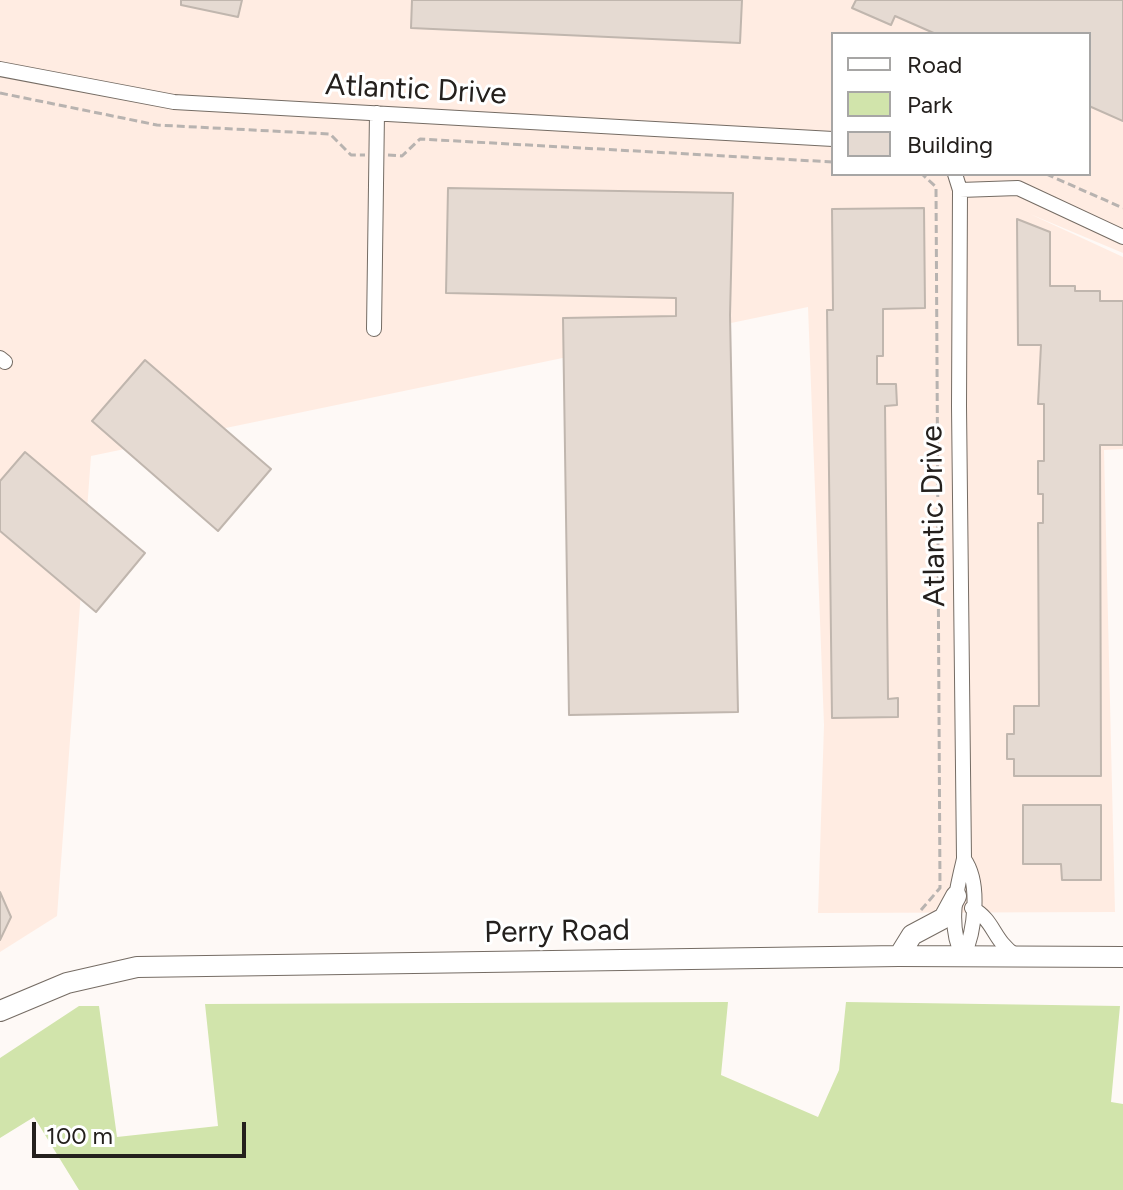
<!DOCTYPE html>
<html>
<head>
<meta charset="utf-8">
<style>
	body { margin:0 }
	#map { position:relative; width:1123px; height:1190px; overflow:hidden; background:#fef9f6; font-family:Figtree,sans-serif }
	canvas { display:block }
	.legend { position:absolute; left:831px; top:32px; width:260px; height:144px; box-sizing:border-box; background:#fff; border:2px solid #a7a6a5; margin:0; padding:10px 14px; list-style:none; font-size:24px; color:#24201d }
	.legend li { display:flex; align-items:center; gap:16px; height:40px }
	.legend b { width:40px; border:2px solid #a7a6a5 }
	.scale { position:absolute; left:32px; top:1122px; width:214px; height:36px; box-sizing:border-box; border:4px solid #24201d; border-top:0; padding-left:10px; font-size:24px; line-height:28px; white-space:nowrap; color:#24201d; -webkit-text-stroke:6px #fff; paint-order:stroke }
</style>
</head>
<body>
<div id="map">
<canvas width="1123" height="1190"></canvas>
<ul class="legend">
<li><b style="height:10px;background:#fff"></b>Road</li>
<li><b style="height:22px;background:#d1e4ab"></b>Park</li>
<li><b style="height:22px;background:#e5dad2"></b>Building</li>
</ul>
<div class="scale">100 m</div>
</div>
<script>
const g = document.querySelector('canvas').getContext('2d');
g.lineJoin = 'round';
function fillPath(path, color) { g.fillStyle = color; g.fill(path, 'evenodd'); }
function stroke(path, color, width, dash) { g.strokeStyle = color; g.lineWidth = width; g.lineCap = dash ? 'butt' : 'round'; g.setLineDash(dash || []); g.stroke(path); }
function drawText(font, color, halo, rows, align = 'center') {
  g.font = font + ' Figtree,sans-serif'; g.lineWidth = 6; g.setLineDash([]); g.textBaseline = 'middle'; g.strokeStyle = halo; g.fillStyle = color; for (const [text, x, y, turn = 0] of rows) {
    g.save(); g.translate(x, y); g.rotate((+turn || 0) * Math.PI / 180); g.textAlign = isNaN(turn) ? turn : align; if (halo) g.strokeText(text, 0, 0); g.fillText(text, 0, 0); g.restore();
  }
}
const industrial = new Path2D(`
	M 0,0 L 1123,0 L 1123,253 L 1030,214 L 1123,257 L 1123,449 L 1104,450 L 1115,912 L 818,913 L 824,725 L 808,307 L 91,456 L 57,916 L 0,952 ZM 833,34 L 1089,34 L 1089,174 L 833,174 Z`);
const green = new Path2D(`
	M 728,1002 L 721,1075 L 818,1117 L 839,1070 L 846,1002 L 1120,1006 L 1111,1102 L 1123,1104 L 1123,1190 L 79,1190 L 34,1117 L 0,1138 L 0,1058 L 79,1006 L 99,1006 L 117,1137 L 218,1126 L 205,1004 Z`);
const building = new Path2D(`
	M 181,0 L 242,0 L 238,17 L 181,5 Z
	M 412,0 L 742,0 L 740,43 L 411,28 Z
	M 856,0 L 1123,0 L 1123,121 L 1089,106 L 1089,34 L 936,34 L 895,16 L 891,25 L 852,8 Z
	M 448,188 L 733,193 L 730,315 L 738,712 L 569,715 L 563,318 L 676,316 L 676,298 L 446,293 Z
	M 924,208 L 925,308 L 883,309 L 883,356 L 877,356 L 877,384 L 896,384 L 897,405 L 885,406 L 888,699 L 898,698 L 898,717 L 832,718 L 827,310 L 833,310 L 832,209 Z
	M 1017,219 L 1050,232 L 1050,286 L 1075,286 L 1075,291 L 1100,291 L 1100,301 L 1123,301 L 1123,445 L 1100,445 L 1101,776 L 1014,776 L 1014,759 L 1007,759 L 1007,734 L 1014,734 L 1014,706 L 1039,706 L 1038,523 L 1043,523 L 1043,494 L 1038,494 L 1038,461 L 1044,461 L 1044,404 L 1038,404 L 1041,345 L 1018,345 Z
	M 145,360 L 271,469 L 218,531 L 92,421 Z
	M 25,452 L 145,553 L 96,612 L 0,531 L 0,481 Z
	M 1023,805 L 1101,805 L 1101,880 L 1062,880 L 1061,864 L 1023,864 Z
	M 0,892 L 11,917 L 0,940 Z`);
const path = new Path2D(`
	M 0,93 L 157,125 L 330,134 L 351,155 L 365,155
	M 388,155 L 402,156 L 420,139 L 833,162
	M 1046,174 L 1123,208
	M 921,910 L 940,888 L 936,187 L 922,174`);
const minor = new Path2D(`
	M 0,69 L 174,102 L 833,139
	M 955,174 L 960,190 L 959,406 L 964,859 C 956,892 947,925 963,957
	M 960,190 L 1018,188 L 1123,237
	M 374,329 L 377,113
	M 0,358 L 5,362
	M 972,908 C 996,922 991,938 1016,956
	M 963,957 C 975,932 981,883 964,859`);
const secondary = new Path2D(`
	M 899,956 L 912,935 L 944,918 L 956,896
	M 0,1011 L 67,983 L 137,967 L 899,956 L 1123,957`);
const streetNames = [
	["Atlantic Drive",416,90,3],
	["Atlantic Drive",934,516,-91],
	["Perry Road",557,932,-1]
];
fillPath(industrial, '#ffece2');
fillPath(green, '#d1e4ab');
fillPath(building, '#e5dad2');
stroke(building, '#c0b6ae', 2);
stroke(minor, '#756c64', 16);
stroke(secondary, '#756c64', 22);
stroke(path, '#b8b3b0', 3, [8, 4]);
stroke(minor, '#fff', 14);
stroke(secondary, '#fff', 20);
drawText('30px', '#24201d', '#fff', streetNames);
</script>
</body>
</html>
